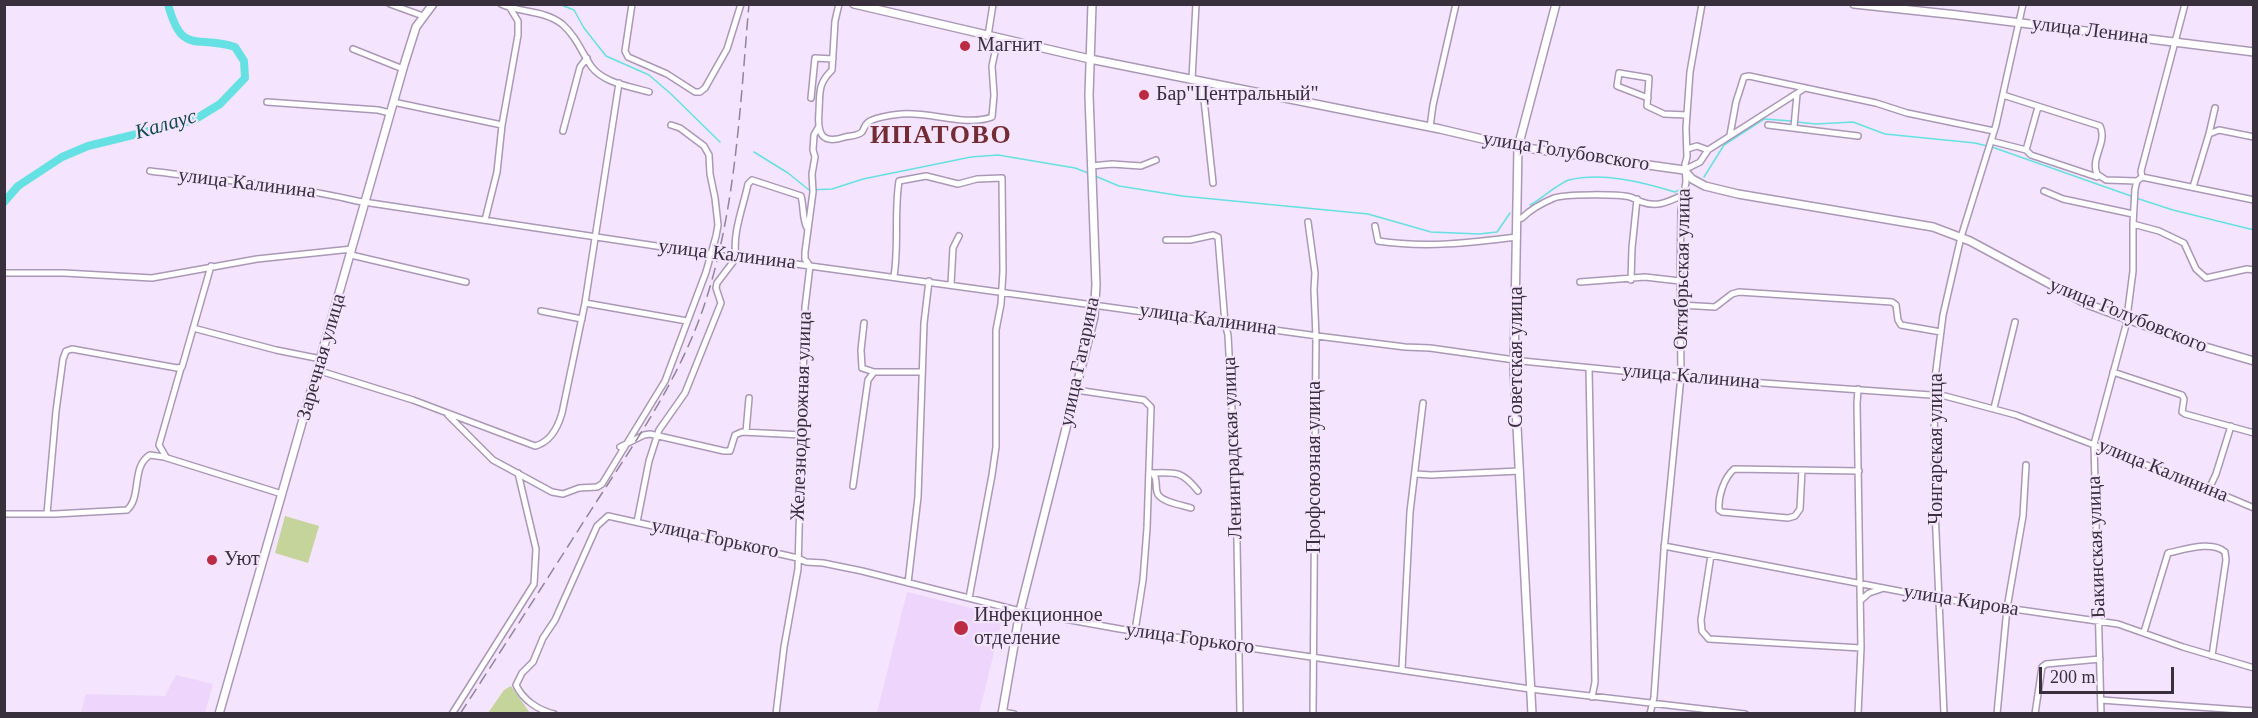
<!DOCTYPE html>
<html>
<head>
<meta charset="utf-8">
<style>
	body { margin:0 }
	#map { position:relative; width:2258px; height:718px; overflow:hidden; background:#f4e4fd; font-family:Georgia,serif }
	canvas { display:block }
	.frame { position:absolute; inset:0; border:6px solid #38303c; pointer-events:none }
	.scale { position:absolute; left:2039px; top:667px; width:135px; height:27px; box-sizing:border-box; border:3px solid #38303c; border-top:0; padding-left:8px; font-size:18px; line-height:21px; white-space:nowrap; color:#38303c; -webkit-text-stroke:4px #f4e4fd; paint-order:stroke }
</style>
</head>
<body>
<div id="map">
<canvas width="2258" height="718"></canvas>
<div class="frame"></div>
<div class="scale">200 m</div>
</div>
<script>
const g = document.querySelector('canvas').getContext('2d');
g.lineJoin = 'round';
function fillPath(path, color) { g.fillStyle = color; g.fill(path, 'evenodd'); }
function stroke(path, color, width, dash) { g.strokeStyle = color; g.lineWidth = width; g.lineCap = dash ? 'butt' : 'round'; g.setLineDash(dash || []); g.stroke(path); }
function drawText(font, color, halo, rows, align = 'center') {
  g.font = font + ' Georgia,serif'; g.lineWidth = 4.5; g.setLineDash([]); g.textBaseline = 'middle'; g.strokeStyle = halo; g.fillStyle = color; for (const [text, x, y, turn = 0] of rows) {
    g.save(); g.translate(x, y); g.rotate((+turn || 0) * Math.PI / 180); g.textAlign = isNaN(turn) ? turn : align; if (halo) g.strokeText(text, 0, 0); g.fillText(text, 0, 0); g.restore();
  }
}
const built = new Path2D(`
	M 907,592 L 1003,616 L 979,713 L 877,713 Z
	M 176,675 L 213,684 L 205,713 L 81,713 L 86,694 L 165,696 Z`);
const green = new Path2D(`
	M 285,516 L 319,526 L 308,563 L 275,553 Z
	M 511,686 L 530,713 L 488,713 L 504,690 Z`);
const stream = new Path2D(`
	M 559,4 L 574,10 L 584,28 L 606,56 L 649,75 L 671,94 L 720,142
	M 1797,122 L 1816,124 L 1853,122 L 1885,134 L 1975,143 L 1987,146
	M 1992,147 L 2131,196
	M 754,152 L 788,173 L 809,190 L 832,189 L 863,179 L 971,157 L 998,155 L 1075,168 L 1088,173
	M 1095,176 L 1119,186 L 1182,196 L 1368,214 L 1431,232 L 1479,234 L 1497,232 L 1510,213
	M 1704,177 L 1724,145 L 1764,119 L 1792,121
	M 2136,198 L 2173,210 L 2254,230
	M 1530,205 C 1541,199 1559,183 1569,180 C 1603,172 1642,182 1675,192 L 1679,190`);
const river = new Path2D(`
	M 4,202 L 18,186 L 62,157 L 88,146 L 194,120 L 220,104 L 245,78 L 244,61 L 235,47 C 196,34 182,57 168,4`);
const minor = new Path2D(`
	M 390,4 L 423,16
	M 501,4 C 521,13 544,10 562,24 C 576,36 581,51 591,66 C 603,83 629,86 649,92
	M 632,4 L 625,51 L 628,57 L 667,74 L 695,92 L 700,92 L 705,88 L 727,49 L 741,4
	M 839,4 L 835,21 L 832,70 C 818,84 820,91 819,111 C 817,133 821,145 845,137 C 849,136 858,136 862,132 C 865,128 864,124 870,121 C 878,117 891,115 901,114 C 929,111 966,127 992,117 L 994,95 L 992,66 L 998,38
	M 988,36 L 993,4
	M 353,49 L 403,69
	M 1192,79 L 1196,4
	M 1202,81 L 1213,183
	M 2003,95 L 2100,126 C 2108,142 2090,158 2097,174 L 2106,180 L 2137,181
	M 811,98 L 815,58 L 833,59
	M 1648,98 L 1617,86 L 1619,73 L 1649,78 L 1647,106 L 1664,114 L 1687,115
	M 267,102 L 378,110 L 390,113
	M 393,102 L 502,125
	M 1768,125 L 1858,136
	M 1430,127 L 1433,105 L 1456,4
	M 1794,127 L 1797,94
	M 563,131 L 580,67 L 587,58
	M 2209,134 L 2219,130 L 2254,137
	M 1730,135 L 1736,102 L 1744,77 L 1749,76 L 1876,103 L 1907,113 L 1994,131
	M 1991,141 L 2026,150 L 2038,107
	M 1687,149 L 1697,146 L 1708,150
	M 2026,150 L 2031,155 L 2097,177
	M 1091,166 L 1112,164 L 1141,166 L 1156,160
	M 1684,170 L 1700,162 L 1708,150 L 1805,88
	M 150,171 C 219,180 290,185 357,201 L 736,258 L 745,257 L 1325,337 L 1405,347 L 1430,348 L 1522,361 L 1693,378 L 1945,396 L 2016,415 L 2209,489 L 2254,508
	M 2142,177 L 2141,171 L 2185,4
	M 2142,177 L 2254,200
	M 2193,187 L 2209,134 L 2215,108
	M 2044,191 L 2063,199 L 2133,214
	M 1518,219 L 1522,218 C 1531,209 1542,203 1554,198 C 1565,194 1617,194 1630,197 C 1634,198 1638,201 1642,202 C 1657,208 1670,201 1683,195
	M 485,220 L 497,172 L 502,125 L 518,35 L 518,21 L 510,8
	M 1308,222 L 1315,273 L 1314,290 L 1316,336 L 1313,714
	M 2133,224 L 2159,231 L 2184,243 L 2196,269 L 2206,278 L 2247,269 L 2254,270
	M 1375,226 L 1378,241 C 1425,248 1470,243 1517,237
	M 1166,240 L 1190,240 L 1213,235 L 1218,237 L 1225,323 L 1228,335 L 1236,485 L 1240,714
	M 351,255 L 466,282
	M 4,273 L 64,273 L 152,278 L 257,259 L 352,249
	M 894,276 C 899,245 894,213 899,181 L 926,176 L 958,184 L 977,179 L 1002,178 L 1003,271 L 1001,304 L 996,330 L 996,447 L 992,475 L 969,598
	M 1631,280 L 1632,248 L 1637,199
	M 1580,282 L 1645,277 L 1680,281
	M 951,284 L 953,248 L 959,236
	M 585,303 L 687,321
	M 1680,305 L 1715,307 L 1732,294 L 1739,292 L 1892,302 L 1896,305 L 1898,320 L 1901,325 L 1941,332
	M 541,311 L 582,319
	M 864,323 L 861,350 L 862,368 L 874,372
	M 193,328 L 276,350 L 321,359
	M 1589,368 L 1595,682 L 1592,697
	M 317,370 L 413,400 L 535,446 C 551,442 558,427 562,413 L 585,303 L 619,83
	M 2113,372 L 2182,395 L 2184,399 L 2182,412 L 2185,414 L 2254,433
	M 1858,389 L 1857,404 L 1861,648 L 1858,714
	M 1076,390 L 1144,400 L 1151,407 L 1147,528 L 1143,580 L 1135,631
	M 1994,408 L 2015,322
	M 448,415 L 493,460 L 552,492 L 563,494 L 579,488 L 597,487 L 602,484 L 665,381 L 706,272 L 716,236 L 718,225 L 715,198 L 710,174 L 709,155 L 704,146 L 680,128 L 671,125
	M 746,432 L 749,398
	M 620,447 L 644,435 L 650,434 L 724,451 L 730,451 L 735,435 L 742,432 L 802,435
	M 166,457 L 159,445 L 181,368
	M 1802,470 L 1800,509 L 1795,516 L 1788,518 L 1722,512 L 1719,510 C 1718,496 1724,478 1734,469 L 1859,471
	M 1152,473 C 1176,472 1182,471 1198,491
	M 1153,473 C 1158,480 1155,484 1157,492 C 1159,502 1182,505 1191,508
	M 1416,474 L 1431,475 L 1520,471
	M 853,486 L 868,380 L 874,372 L 922,372
	M 2209,489 L 2216,474 L 2231,426
	M 4,514 L 55,514 L 127,510 C 142,497 131,466 150,455 L 164,457 L 282,494
	M 47,514 L 56,411 L 63,359 L 66,351 L 72,349 L 177,368 L 182,367 L 211,266
	M 637,522 L 649,461 L 659,430 L 685,393 L 721,303 L 716,288 L 717,283 L 736,258 C 732,233 743,208 748,184 L 752,180 L 801,196 C 804,207 802,218 807,228
	M 1664,546 L 1930,597 L 2118,624 L 2183,647 L 2254,668
	M 1711,555 L 1701,620 L 1702,631 L 1709,639 L 1861,648
	M 908,583 L 918,497 L 924,323 L 929,281
	M 1861,600 L 1869,593 L 1881,589
	M 2144,632 L 2168,553 C 2183,550 2212,540 2225,552 L 2226,560 L 2212,656
	M 1402,669 L 1410,512 L 1423,403
	M 2101,700 L 2254,711
	M 1002,712 L 1014,714
	M 452,714 L 534,584 L 536,549 L 518,473
	M 554,714 C 538,710 523,700 516,685 L 522,673 L 533,662 L 543,638 L 555,620 L 597,526 L 608,516 L 798,558 L 806,562 L 823,563 L 862,571 L 1020,611 L 1120,629 L 1530,689 L 1745,714
	M 776,714 L 784,647 L 798,569 L 805,307 L 810,266 L 805,259 L 805,252 L 813,192 L 812,174 L 815,157 L 813,150 L 814,135 L 818,128
	M 1650,714 L 1654,697 L 1664,550 L 1681,376 L 1680,281 L 1681,211 L 1686,182 L 1685,164 L 1687,157 L 1686,128 L 1690,72 L 1702,4
	M 1944,714 L 1935,510 L 1934,386 L 1943,315 L 1961,237 L 1996,125 L 2023,4
	M 1997,714 L 2007,608 L 2023,516 L 2026,465
	M 2035,714 L 2042,667 L 2046,664 L 2100,659
	M 2101,714 L 2094,444 L 2126,325 L 2133,271 L 2133,224 L 2135,189 L 2137,181 L 2142,177`);
const tertiary = new Path2D(`
	M 854,4 L 1090,59 L 1440,129 L 1512,146 L 1684,170 L 1692,179 L 1705,186 L 1738,194 L 1933,227 L 1970,241 L 2087,304 L 2195,344 L 2254,361
	M 1854,4 L 1957,15 L 2254,52
	M 219,714 L 404,65 L 416,27 L 433,4
	M 1002,714 L 1020,611 L 1094,317 L 1096,285 L 1089,95 L 1092,4
	M 1532,714 L 1514,369 L 1518,147 L 1556,4`);
const rail = new Path2D(`
	M 460,714 C 505,645 549,576 593,507 C 634,444 678,381 703,309 C 736,212 740,106 749,4`);
const markers = [
	[965,46,6,"#bc2b44"],
	[1144,95,6,"#bc2b44"],
	[212,560,6,"#bc2b44"],
	[961,628,8,"#bc2b44"]
];
const streetNames = [
	["улица Ленина",2090,31,7],
	["улица Голубовского",1566,152,9],
	["улица Калинина",247,184,7],
	["улица Калинина",727,255,7],
	["Октябрьская улица",1683,269,-89],
	["улица Голубовского",2128,316,22],
	["улица Калинина",1208,320,8],
	["Заречная улица",322,357,-74],
	["Советская улица",1517,357,-90],
	["улица Гагарина",1080,362,-78],
	["улица Калинина",1691,377,5],
	["Железнодорожная улица",802,416,-88],
	["Ленинградская улица",1233,448,-92],
	["Чонгарская улица",1937,449,-90],
	["Профсоюзная улица",1315,467,-90],
	["улица Калинина",2163,471,22],
	["улица Горького",715,539,12],
	["Бакинская улица",2097,547,-92],
	["улица Кирова",1961,601,9],
	["улица Горького",1190,639,8]
];
const poiNames = [
	["Магнит",977,46],
	["Бар\"Центральный\"",1156,95],
	["Уют",224,560],
	["Инфекционное",974,616],
	["отделение",974,639]
];
const waterNames = [
	["Калаус",166,125,-16]
];
const districtNames = [
	["ИПАТОВО",941,136]
];
fillPath(built, '#edd5fb');
fillPath(green, '#c4d49b');
stroke(stream, '#65e1e3', 1.5);
stroke(river, '#65e1e3', 8);
stroke(minor, '#ab98b6', 8);
stroke(tertiary, '#ab98b6', 10);
stroke(minor, '#fff', 5);
stroke(tertiary, '#fff', 7);
stroke(rail, '#918598', 1.5, [12, 6]);
for (const [x, y, r, color] of markers) { const dot = new Path2D(); dot.arc(x, y, r, 0, 2 * Math.PI); g.fillStyle = color; g.fill(dot); stroke(dot, '#f4e4fd', 2); }
drawText('20px', '#38303c', '#f4e4fd', streetNames);
drawText('20px', '#38303c', '#f4e4fd', poiNames, 'left');
drawText('italic 21px', '#124a4b', '#f4e4fd', waterNames);
g.letterSpacing = '1.5px';
drawText('bold 26px', '#732c33', '#f4e4fd', districtNames);
g.letterSpacing = '0px';
</script>
</body>
</html>
